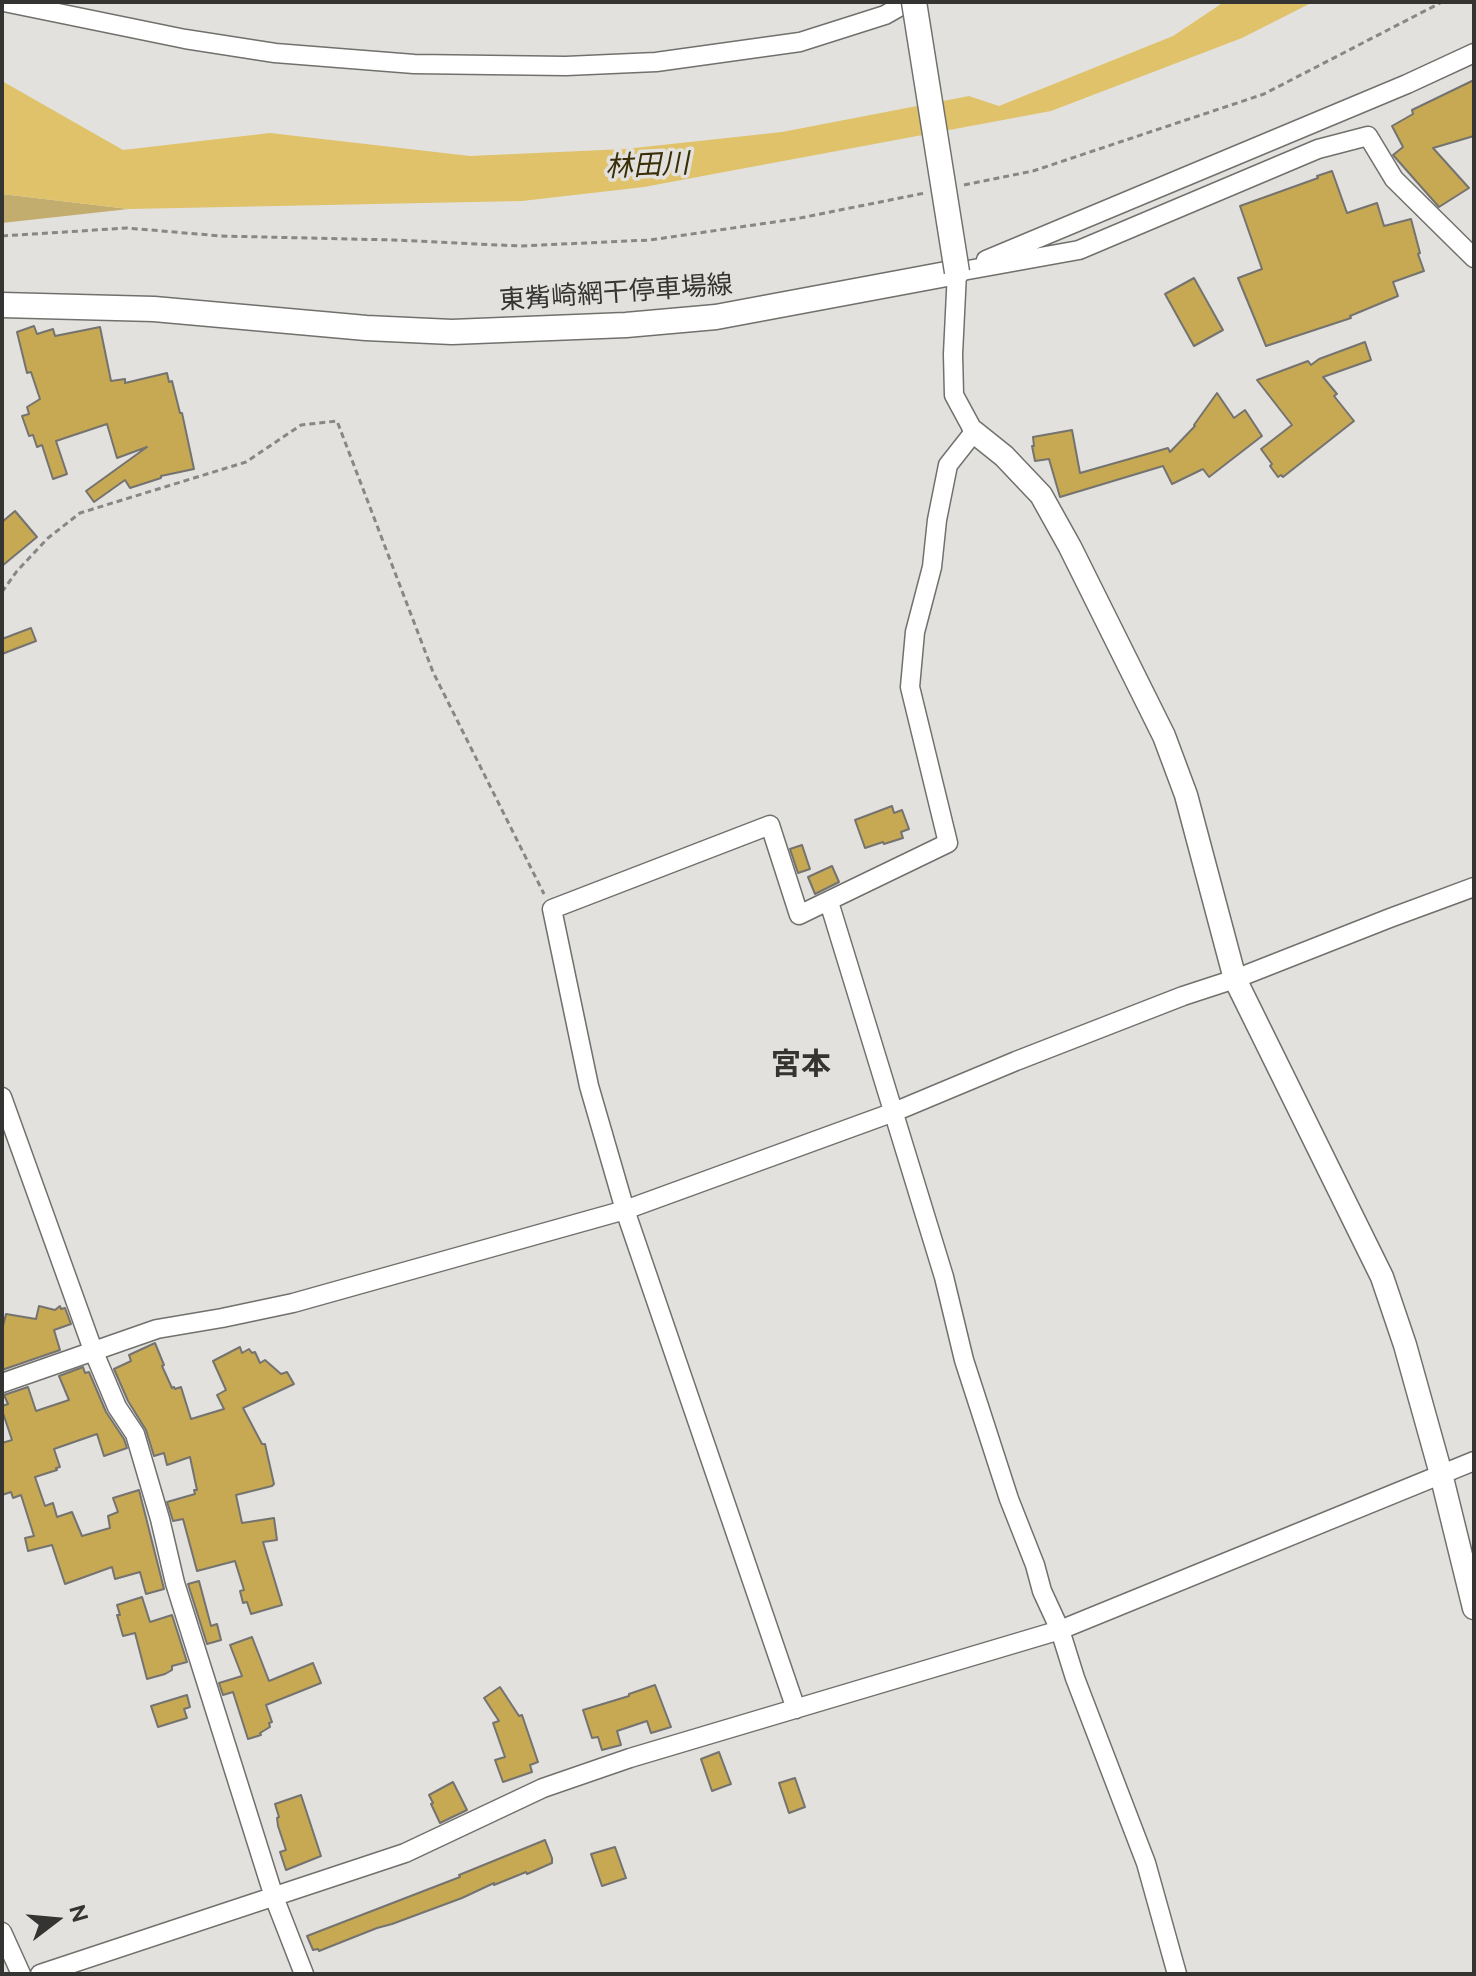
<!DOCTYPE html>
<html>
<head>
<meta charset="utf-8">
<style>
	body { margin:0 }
	#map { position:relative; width:1476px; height:1976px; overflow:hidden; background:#e2e1de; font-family:Raleway,sans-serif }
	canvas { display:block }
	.frame { position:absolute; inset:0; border:4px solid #343433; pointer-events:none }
	.north { position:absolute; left:16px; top:1880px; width:80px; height:80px; -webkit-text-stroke:6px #e2e1de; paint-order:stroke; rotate:74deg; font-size:22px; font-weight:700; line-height:32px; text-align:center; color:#343433 }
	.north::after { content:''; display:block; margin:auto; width:28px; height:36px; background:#343433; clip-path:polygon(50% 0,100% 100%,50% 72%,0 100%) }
</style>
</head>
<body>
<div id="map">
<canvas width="1476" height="1976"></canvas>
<div class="frame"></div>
<div class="north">N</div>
</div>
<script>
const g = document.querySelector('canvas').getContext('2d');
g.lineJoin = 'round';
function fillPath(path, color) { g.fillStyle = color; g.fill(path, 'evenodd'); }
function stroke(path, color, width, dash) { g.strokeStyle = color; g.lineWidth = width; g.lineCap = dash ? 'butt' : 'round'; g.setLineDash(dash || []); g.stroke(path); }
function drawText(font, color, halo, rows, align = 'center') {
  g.font = font + ' Raleway,"Noto Sans JP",sans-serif'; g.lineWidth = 7; g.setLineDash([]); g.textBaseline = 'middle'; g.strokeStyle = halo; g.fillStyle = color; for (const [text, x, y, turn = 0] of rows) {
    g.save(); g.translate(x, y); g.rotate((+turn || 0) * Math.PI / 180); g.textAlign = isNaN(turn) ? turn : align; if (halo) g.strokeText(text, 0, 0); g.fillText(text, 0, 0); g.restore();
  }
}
const green = new Path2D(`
	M 2,194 L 129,209 L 2,223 Z`);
const water = new Path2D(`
	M 1224,2 L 1313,2 L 1242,38 L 1051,111 L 644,187 L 522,201 L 129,209 L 2,194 L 2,81 L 123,150 L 270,133 L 470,156 L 625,149 L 782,132 L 969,96 L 999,106 L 1173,36 Z`);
const building = new Path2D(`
	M 1474,80 L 1474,136 L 1433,148 L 1469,188 L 1439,207 L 1393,155 L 1403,147 L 1392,126 L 1413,114 L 1412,110 Z
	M 1332,171 L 1347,213 L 1377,203 L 1384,226 L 1411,219 L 1420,253 L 1418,254 L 1424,271 L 1393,282 L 1398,296 L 1350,316 L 1351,318 L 1266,346 L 1238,278 L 1262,269 L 1240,206 L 1318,178 L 1317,176 Z
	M 1194,278 L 1223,330 L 1194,346 L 1165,294 Z
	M 34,326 L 37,334 L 53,329 L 55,336 L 100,327 L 111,381 L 125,379 L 125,383 L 167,373 L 169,382 L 172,381 L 180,413 L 182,413 L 194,469 L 161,476 L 161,478 L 130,488 L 125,480 L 94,502 L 86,491 L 147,447 L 117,458 L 107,424 L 56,441 L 67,474 L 53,479 L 42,445 L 37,447 L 33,435 L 29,436 L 22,416 L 29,414 L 27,407 L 40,399 L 31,372 L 27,373 L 17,332 Z
	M 1365,342 L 1371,360 L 1323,377 L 1337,394 L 1334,396 L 1354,421 L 1283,477 L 1281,475 L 1278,477 L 1270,466 L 1272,464 L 1261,449 L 1292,425 L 1257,380 L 1308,361 L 1311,365 L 1319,359 Z
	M 1217,393 L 1234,418 L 1245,410 L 1262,436 L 1209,477 L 1203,469 L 1172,484 L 1163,466 L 1060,497 L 1049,459 L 1035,461 L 1032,446 L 1034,446 L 1033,437 L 1072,430 L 1080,473 L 1168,448 L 1170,452 L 1195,426 L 1194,425 Z
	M 15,511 L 37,537 L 2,566 L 2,522 Z
	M 31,628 L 36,641 L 2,654 L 2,639 Z
	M 892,806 L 894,813 L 902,810 L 909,829 L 901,832 L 903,838 L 884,844 L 883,842 L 865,848 L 855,820 Z
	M 802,845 L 810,869 L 798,873 L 790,849 Z
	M 832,866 L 839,882 L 815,894 L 808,877 Z
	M 39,1306 L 55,1310 L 60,1306 L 61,1309 L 65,1308 L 71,1324 L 54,1330 L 60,1350 L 2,1370 L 2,1330 L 6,1314 L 36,1319 Z
	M 155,1343 L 164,1365 L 162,1366 L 172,1388 L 174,1387 L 175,1389 L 181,1387 L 191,1419 L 224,1409 L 217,1395 L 226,1390 L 213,1361 L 240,1347 L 242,1353 L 249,1349 L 252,1353 L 255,1352 L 260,1363 L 265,1360 L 281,1374 L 287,1372 L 294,1384 L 243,1408 L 262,1444 L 265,1444 L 274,1484 L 272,1486 L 236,1495 L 242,1523 L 274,1518 L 277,1540 L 263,1542 L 282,1605 L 251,1614 L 247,1602 L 243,1603 L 240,1591 L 244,1590 L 235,1561 L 197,1571 L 183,1519 L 173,1521 L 167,1502 L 195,1494 L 194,1490 L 197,1490 L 190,1457 L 167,1465 L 164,1453 L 154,1456 L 146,1430 L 128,1401 L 114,1369 L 131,1361 L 129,1355 Z
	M 83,1367 L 85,1373 L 89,1372 L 106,1412 L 124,1439 L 127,1448 L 104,1456 L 97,1434 L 54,1449 L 60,1467 L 56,1468 L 57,1470 L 35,1477 L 45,1506 L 53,1503 L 57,1517 L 72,1512 L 82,1536 L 110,1528 L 108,1516 L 118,1512 L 113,1498 L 139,1490 L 164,1589 L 146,1594 L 140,1572 L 115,1579 L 112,1567 L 65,1584 L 52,1545 L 28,1551 L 25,1538 L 34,1536 L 21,1495 L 13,1498 L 11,1492 L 2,1495 L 2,1443 L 12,1440 L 2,1410 L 2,1406 L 8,1404 L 4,1395 L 28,1387 L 36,1411 L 69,1400 L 59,1376 Z
	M 199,1581 L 211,1626 L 217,1624 L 221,1640 L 207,1644 L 188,1584 Z
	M 142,1597 L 150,1622 L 172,1615 L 187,1662 L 172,1666 L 172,1670 L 165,1674 L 147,1679 L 135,1633 L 123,1636 L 117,1615 L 120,1615 L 117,1605 Z
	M 252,1637 L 269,1681 L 313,1663 L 321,1683 L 266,1705 L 272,1722 L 269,1723 L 270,1727 L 260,1733 L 261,1735 L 248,1739 L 233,1692 L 223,1695 L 219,1683 L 242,1676 L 230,1645 Z
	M 655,1685 L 671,1727 L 651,1733 L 647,1721 L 617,1731 L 621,1745 L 602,1750 L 598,1737 L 592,1738 L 583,1710 L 629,1696 L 629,1694 Z
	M 500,1687 L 519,1716 L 522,1715 L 538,1762 L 530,1765 L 532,1772 L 503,1782 L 495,1760 L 505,1757 L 493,1723 L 499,1721 L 484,1698 Z
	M 187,1695 L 190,1707 L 184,1709 L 187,1718 L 158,1727 L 151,1706 Z
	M 719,1752 L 731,1784 L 712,1791 L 701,1759 Z
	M 795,1778 L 805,1807 L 789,1813 L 779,1783 Z
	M 453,1782 L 467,1810 L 440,1823 L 431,1804 L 433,1803 L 429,1795 Z
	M 301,1795 L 321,1856 L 286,1870 L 280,1852 L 286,1850 L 278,1826 L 277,1818 L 279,1817 L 275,1804 Z
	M 545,1840 L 552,1858 L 552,1863 L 527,1874 L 526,1872 L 494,1885 L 494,1883 L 462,1898 L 392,1924 L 377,1928 L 319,1951 L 318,1949 L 313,1950 L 307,1936 L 460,1877 L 459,1875 Z
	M 615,1847 L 626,1878 L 602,1886 L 591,1854 Z`);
const path = new Path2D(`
	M 964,185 L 1033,171 L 1264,94 L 1442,2
	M 2,236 L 127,228 L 221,236 L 394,240 L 520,246 L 650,240 L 795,219 L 925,193
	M 2,592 L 17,571 L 48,538 L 80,513 L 246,462 L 301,425 L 337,421 L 433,672 L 544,894`);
const minor = new Path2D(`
	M 4,2 L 185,39 L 275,53 L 414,64 L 566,66 L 656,62 L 800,42 L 885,15 L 908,2
	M 986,260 L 1407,84 L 1474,53
	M 957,272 L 1079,250 L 1318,149 L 1368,136 L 1394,179 L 1474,258
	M 829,902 L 944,1277 L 964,1360 L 1009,1499 L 1035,1565 L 1042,1591 L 1060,1630 L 1075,1678 L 1146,1863 L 1177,1974
	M 2,1097 L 93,1350 L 117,1407 L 135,1434 L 160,1519 L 175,1583 L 274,1897 L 304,1974
	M 2,1383 L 157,1329 L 222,1318 L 293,1303 L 625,1210 L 894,1112 L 1016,1061 L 1183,996 L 1235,979 L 1390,918 L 1474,887
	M 796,1709 L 625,1210 L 589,1086 L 552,909 L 770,825 L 799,915 L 948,843 L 910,687 L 915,632 L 932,567 L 937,520 L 948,465 L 974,432 L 954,395 L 953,354 L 957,272
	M 2,1932 L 21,1974
	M 40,1974 L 405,1853 L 543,1788 L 630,1758 L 1060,1630 L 1474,1461`);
const tertiary = new Path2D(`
	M 974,432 L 1004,456 L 1041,495 L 1070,547 L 1164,736 L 1186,795 L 1235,979 L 1382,1277 L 1405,1345 L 1441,1474 L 1474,1608`);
const secondary = new Path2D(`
	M 2,305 L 154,309 L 366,328 L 452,332 L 626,325 L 716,317 L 957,272`);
const secondaryBridge = new Path2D(`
	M 914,2 L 957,272`);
const streetNames = [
	["東觜崎網干停車場線",616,293,-4]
];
const waterNames = [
	["林田川",647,166,-3]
];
const quarterNames = [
	["宮本",801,1065]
];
fillPath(green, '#c3ad6e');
fillPath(water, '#dfc26a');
fillPath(building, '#c6a952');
stroke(building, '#747370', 2);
stroke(minor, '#71706d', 21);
stroke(tertiary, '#71706d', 25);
stroke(secondary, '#71706d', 27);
stroke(path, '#888785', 3, [6, 4]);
stroke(minor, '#fff', 18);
stroke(tertiary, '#fff', 22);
stroke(secondary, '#fff', 24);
stroke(secondaryBridge, '#71706d', 27, []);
stroke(secondaryBridge, '#fff', 24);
drawText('26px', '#343433', '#e2e1de', streetNames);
drawText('italic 28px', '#3a2e06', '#e2e1de', waterNames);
drawText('bold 30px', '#343433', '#e2e1de', quarterNames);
</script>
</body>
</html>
